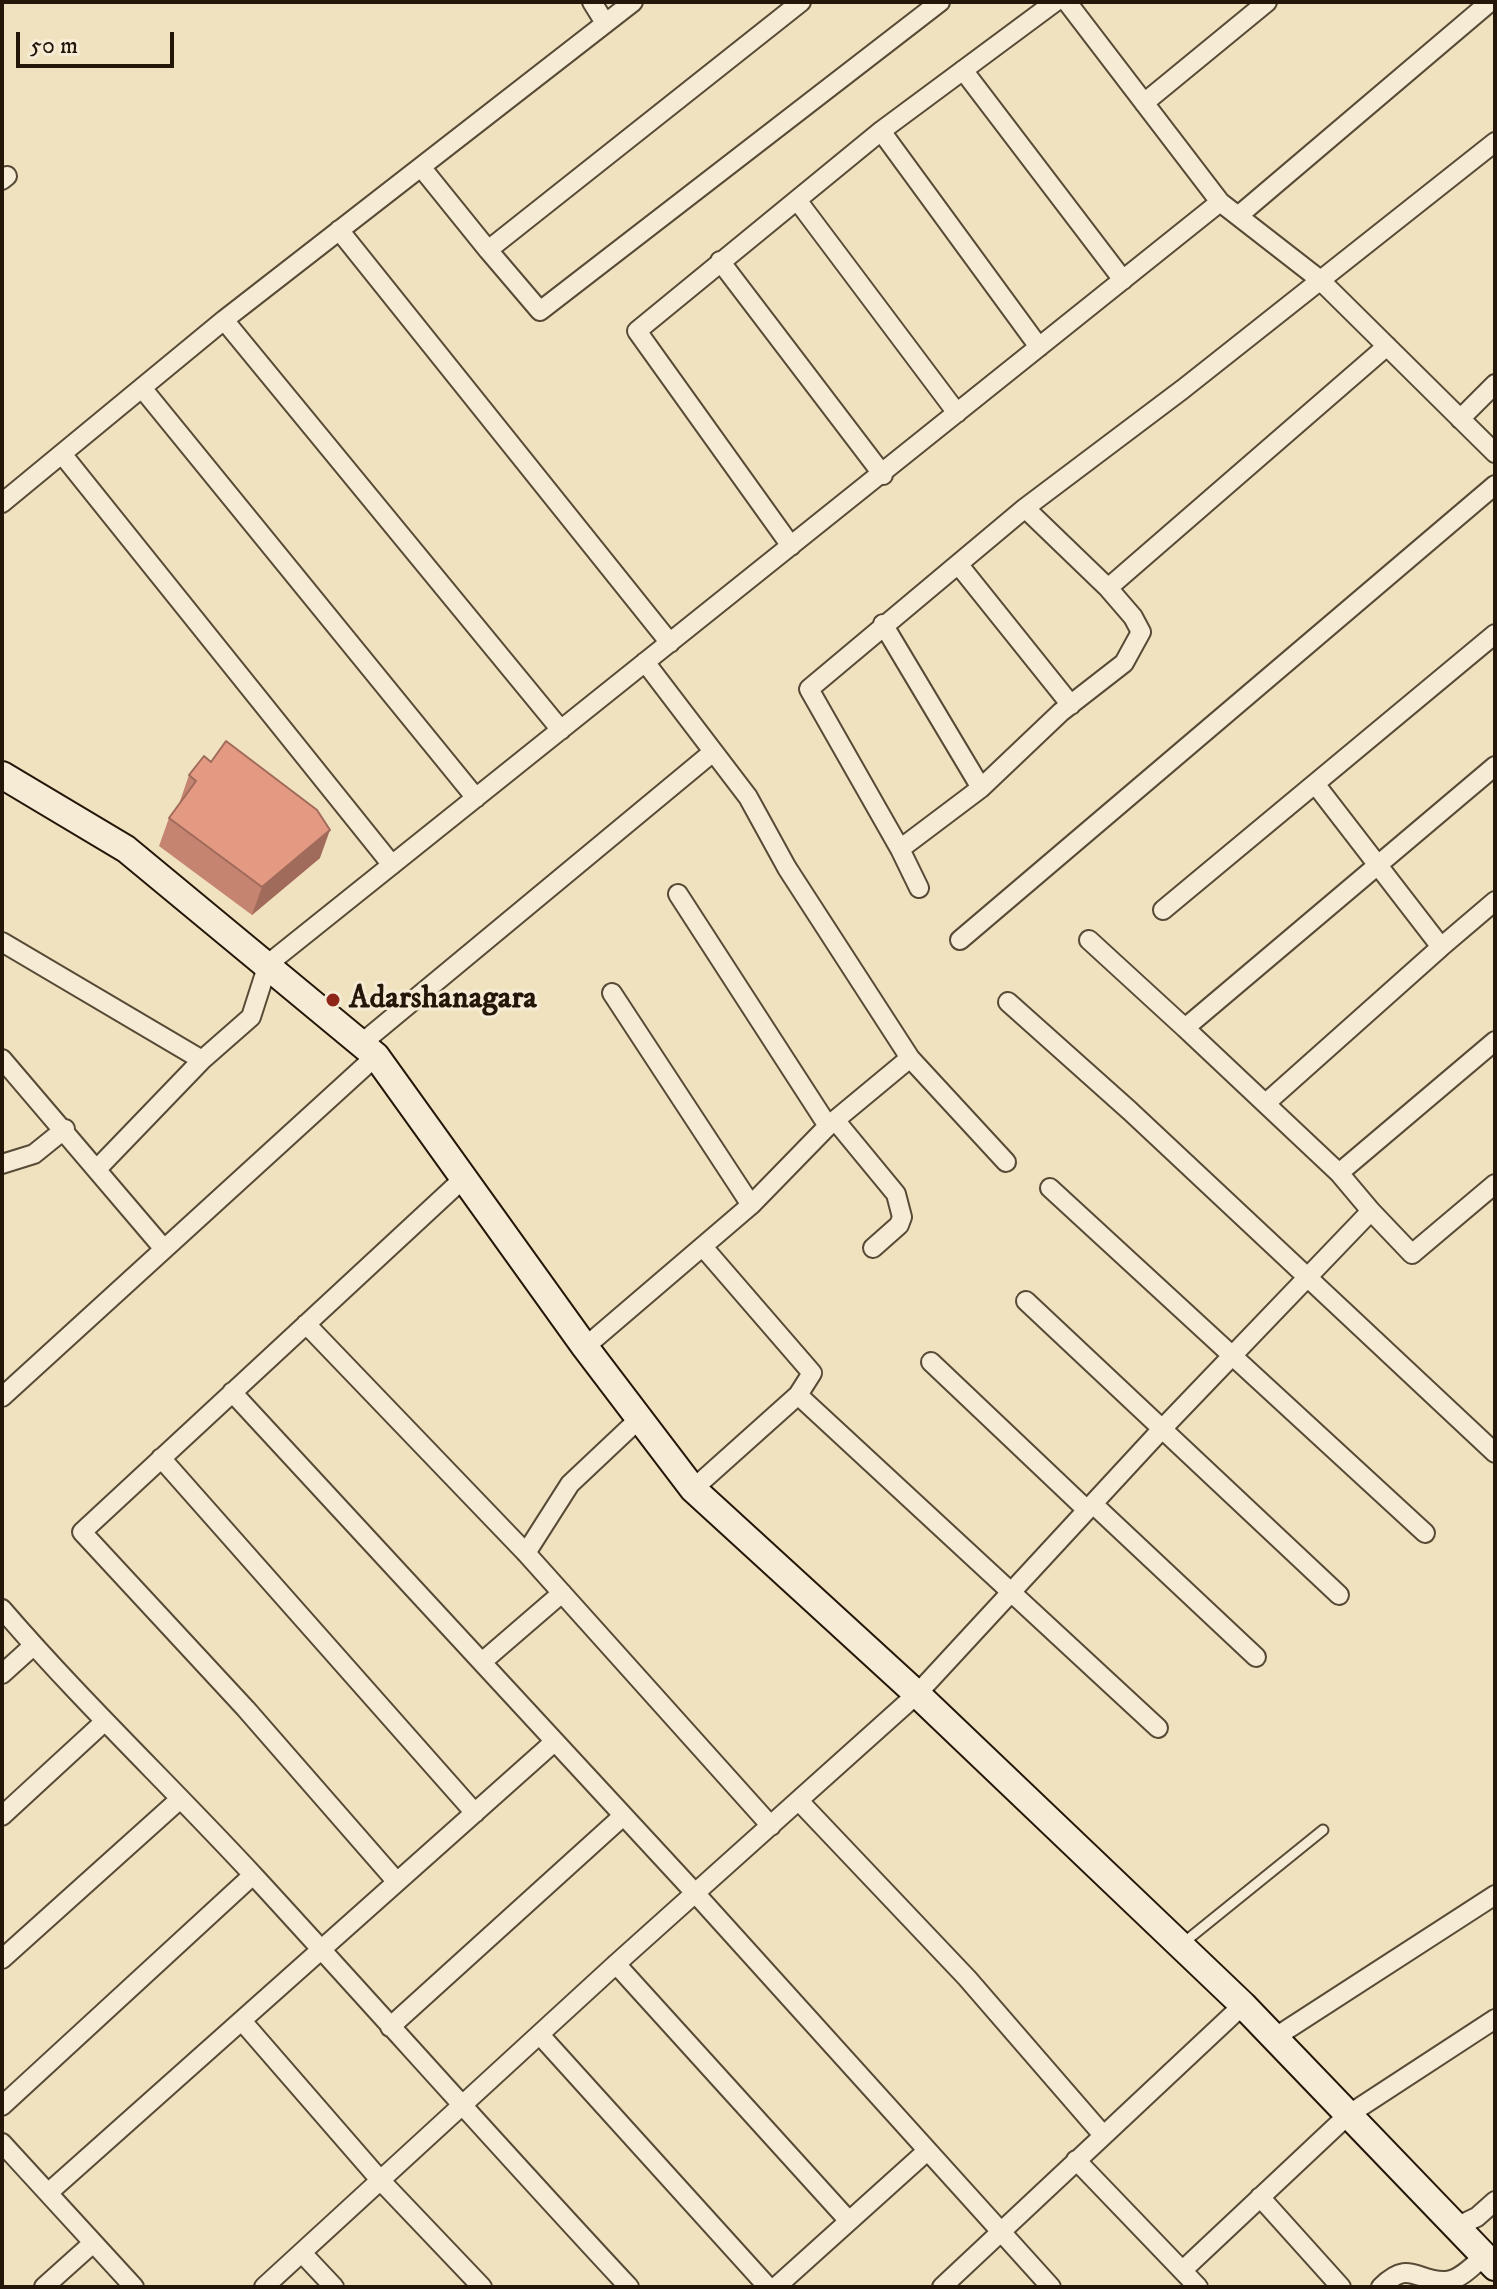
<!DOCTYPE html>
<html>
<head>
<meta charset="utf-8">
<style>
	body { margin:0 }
	#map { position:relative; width:1497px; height:2289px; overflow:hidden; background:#f1e2bf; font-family:"IM FELL DW Pica",serif }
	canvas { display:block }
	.frame { position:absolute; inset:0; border:4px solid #241709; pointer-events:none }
	.scale { position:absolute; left:16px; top:32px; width:158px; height:36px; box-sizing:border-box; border:4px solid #241709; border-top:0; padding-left:10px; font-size:24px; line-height:28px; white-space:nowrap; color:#241709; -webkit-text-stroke:6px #f6ecd5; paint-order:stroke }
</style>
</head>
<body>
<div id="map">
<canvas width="1497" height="2289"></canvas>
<div class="frame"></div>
<div class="scale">50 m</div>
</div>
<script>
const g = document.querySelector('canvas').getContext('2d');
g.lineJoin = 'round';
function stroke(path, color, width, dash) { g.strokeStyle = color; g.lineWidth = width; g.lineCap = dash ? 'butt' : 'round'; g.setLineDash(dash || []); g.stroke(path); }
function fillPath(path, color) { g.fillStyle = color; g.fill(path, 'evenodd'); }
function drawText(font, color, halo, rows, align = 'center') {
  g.font = font + ' "IM FELL DW Pica",serif'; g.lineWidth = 6; g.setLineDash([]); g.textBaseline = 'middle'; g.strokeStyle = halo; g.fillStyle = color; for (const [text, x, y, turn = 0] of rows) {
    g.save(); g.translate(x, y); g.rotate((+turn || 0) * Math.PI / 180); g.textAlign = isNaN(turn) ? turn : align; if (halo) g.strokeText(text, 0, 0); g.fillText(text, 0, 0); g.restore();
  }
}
const lane = new Path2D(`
	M 1182,1944 L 1323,1830`);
const street = new Path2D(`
	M 592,2 L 605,23
	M 1067,2 L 1220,202 L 1319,279 L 1495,453
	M 963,70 L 1123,280
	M 1144,103 L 1267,2
	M 881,131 L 1039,347
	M 421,167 L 488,250 L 801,2
	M 2,180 L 7,176
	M 797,200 L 957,413
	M 1238,216 L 1490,2
	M 339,230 L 670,643
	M 488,250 L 540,311 L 940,2
	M 720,261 L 883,475
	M 224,320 L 561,730
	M 142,388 L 476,798
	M 1460,419 L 1495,384
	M 62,454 L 392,865
	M 2,503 L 224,320 L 633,2
	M 1025,508 L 1108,588 L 1387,346
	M 791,546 L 637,331 L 881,131 L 1055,2
	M 958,564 L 1071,705
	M 1108,588 L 1133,617 L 1141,632 L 1124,663 L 1061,712 L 981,788 L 900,849 L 809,689 L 1025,508 L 1183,389 L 1495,142
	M 883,624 L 981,788
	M 900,849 L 919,888
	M 678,894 L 828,1126
	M 1163,910 L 1495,634
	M 960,940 L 1495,485
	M 1089,940 L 1185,1028
	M 2,942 L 202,1060
	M 1441,947 L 1495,901
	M 612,993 L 751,1205
	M 1008,1002 L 1130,1111 L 1495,1453
	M 362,1043 L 713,752
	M 910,1058 L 1006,1162
	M 2,1059 L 164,1249
	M 1266,1103 L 1441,947 L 1316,785
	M 835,1120 L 896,1194 L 902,1217 L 899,1225 L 873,1248
	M 2,1164 L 34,1154 L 65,1129
	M 97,1169 L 202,1060 L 251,1017 L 268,964 L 1220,202
	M 1339,1173 L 1495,1041
	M 1050,1188 L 1425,1533
	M 1371,1211 L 1339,1173 L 1185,1028 L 1495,766
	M 1026,1301 L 1339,1595
	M 306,1324 L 526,1553 L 771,1826
	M 585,1347 L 751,1205 L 828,1126 L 910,1058 L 787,868 L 748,797 L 645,662
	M 931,1362 L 1087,1510
	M 232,1392 L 696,1894 L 1051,2287
	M 798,1395 L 1158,1728
	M 2,1397 L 376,1056
	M 161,1458 L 475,1813
	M 693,1489 L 798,1395 L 812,1373 L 703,1247
	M 1093,1504 L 1256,1657
	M 526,1553 L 570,1484 L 639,1419
	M 2,1609 C 83,1703 172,1787 256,1878 C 381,2014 503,2152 629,2287
	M 482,1662 L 562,1593
	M 2,1674 L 33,1646
	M 799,1801 L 967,1978 L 1103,2135
	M 2,1816 L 103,1723
	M 397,1882 L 246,1709 L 82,1532 L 464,1178
	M 2,1959 L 179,1800
	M 616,1964 L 849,2221
	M 242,2021 L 381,2181 L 482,2287
	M 390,2027 L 623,1816
	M 540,2035 L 768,2287
	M 1274,2038 L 1495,1895
	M 2,2106 L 253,1875
	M 2,2143 L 134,2287
	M 1076,2160 L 1198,2287
	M 48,2193 L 553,1743
	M 1260,2197 L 1341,2287
	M 1456,2227 L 1477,2217 L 1495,2201
	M 302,2253 L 334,2287
	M 1183,2270 L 1348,2115 L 1495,2019
	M 44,2287 L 93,2243
	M 264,2287 L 616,1964 L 917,1694 L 1161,1430 L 1371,1211 L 1412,1254 L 1495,1184
	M 776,2287 L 927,2151
	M 942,2287 L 1243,2005
	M 1381,2287 C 1410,2258 1417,2283 1446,2281 C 1460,2280 1474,2265 1484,2256`);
const secondary = new Path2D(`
	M 2,775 L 126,849 L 376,1056 L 585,1347 L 693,1489 L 917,1694 L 1243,2005 L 1495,2267`);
const wall = new Path2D(`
	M 189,775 L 320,858 L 252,915 L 159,846 L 169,818 L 179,804 Z`);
const shadedWall = new Path2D(`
	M 330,830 L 320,858 L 252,915 L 262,887 Z`);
const building = new Path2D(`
	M 226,741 L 317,810 L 330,830 L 262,887 L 169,818 L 196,781 L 189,775 L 204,756 L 211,762 Z`);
const markers = [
	[333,1000,8,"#8f2418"]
];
const poiNames = [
	["Adarshanagara",349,1000]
];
stroke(lane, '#574a36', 13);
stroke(street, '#574a36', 22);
stroke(secondary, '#241709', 30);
stroke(lane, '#f6ecd5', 9);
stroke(street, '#f6ecd5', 18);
stroke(secondary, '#f6ecd5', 26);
fillPath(wall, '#c48470');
fillPath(shadedWall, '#a06b5b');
fillPath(building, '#e49982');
stroke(building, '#a06b5b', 2);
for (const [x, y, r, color] of markers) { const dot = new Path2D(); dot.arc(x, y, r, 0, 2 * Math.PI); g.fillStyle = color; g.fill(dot); stroke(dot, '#f6ecd5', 3); }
drawText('bold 32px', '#241709', '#f6ecd5', poiNames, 'left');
</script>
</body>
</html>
